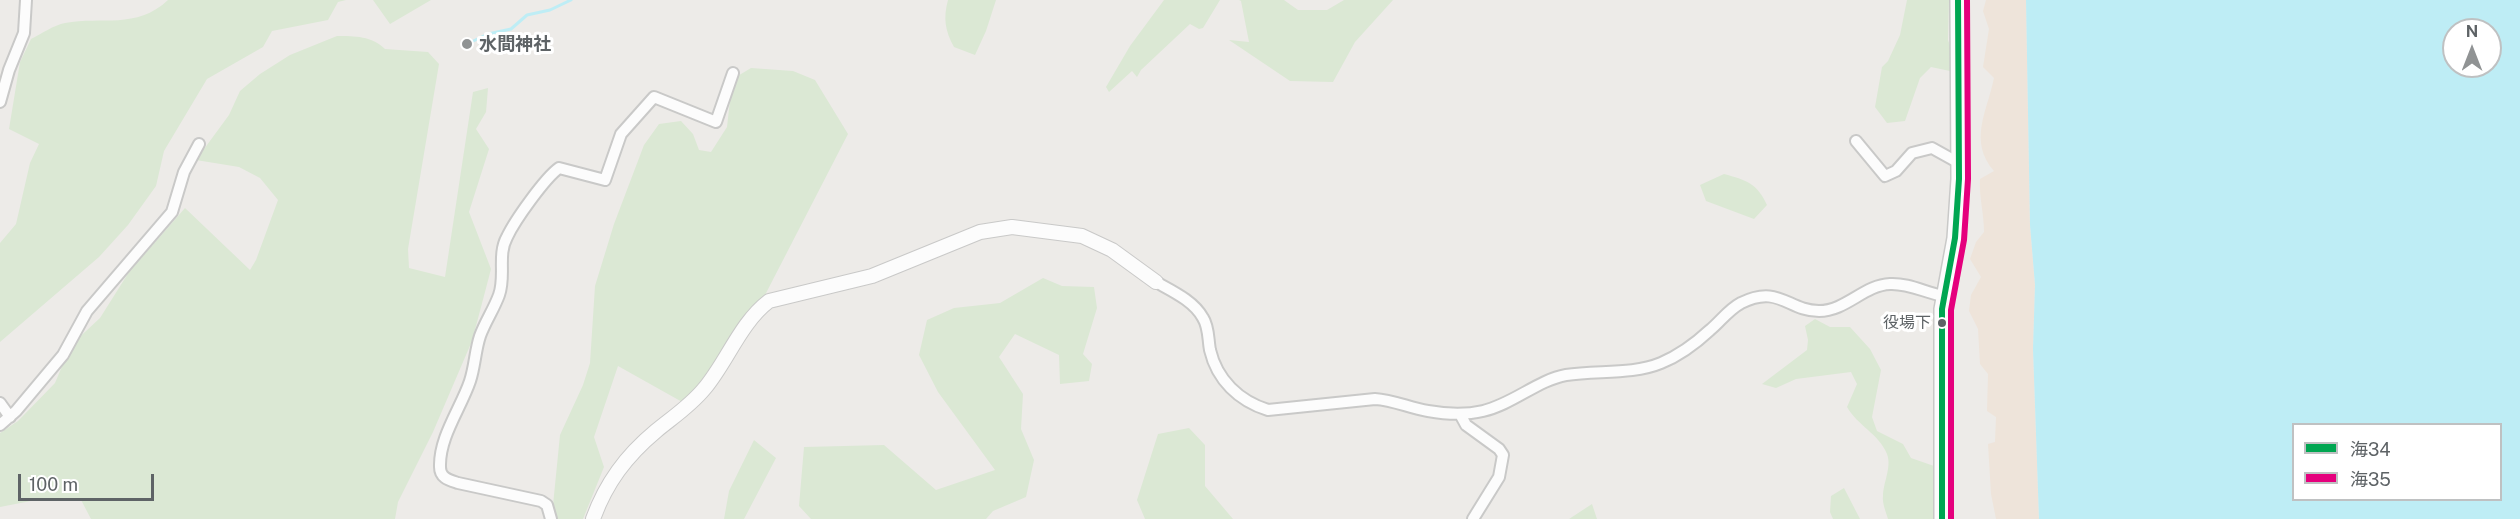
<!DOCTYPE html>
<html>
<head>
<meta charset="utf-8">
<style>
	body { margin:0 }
	#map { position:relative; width:2520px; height:519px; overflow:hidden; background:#edebe8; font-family:"Public Sans","Noto Sans JP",sans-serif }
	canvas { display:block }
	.legend { position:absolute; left:2292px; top:423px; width:210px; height:78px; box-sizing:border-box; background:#fff; border:2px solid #bfc1c2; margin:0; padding:8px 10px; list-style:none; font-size:18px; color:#5e6366 }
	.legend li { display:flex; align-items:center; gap:12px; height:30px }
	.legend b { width:30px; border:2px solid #bfc1c2 }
	.north { position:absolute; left:2442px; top:18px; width:60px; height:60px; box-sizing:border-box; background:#fff; border:2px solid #bfc1c2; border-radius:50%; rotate:0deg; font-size:16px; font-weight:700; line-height:24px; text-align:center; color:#5e6366 }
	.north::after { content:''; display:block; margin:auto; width:21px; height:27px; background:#909394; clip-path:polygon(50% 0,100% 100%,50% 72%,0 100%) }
	.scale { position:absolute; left:18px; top:474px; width:136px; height:27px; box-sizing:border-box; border:3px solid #5e6366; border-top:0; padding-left:8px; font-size:18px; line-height:21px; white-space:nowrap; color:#5e6366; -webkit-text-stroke:4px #fff; paint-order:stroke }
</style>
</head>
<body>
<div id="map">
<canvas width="2520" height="519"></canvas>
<ul class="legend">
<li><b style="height:8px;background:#00a651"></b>海34</li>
<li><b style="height:8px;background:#e5007d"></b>海35</li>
</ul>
<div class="north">N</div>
<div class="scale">100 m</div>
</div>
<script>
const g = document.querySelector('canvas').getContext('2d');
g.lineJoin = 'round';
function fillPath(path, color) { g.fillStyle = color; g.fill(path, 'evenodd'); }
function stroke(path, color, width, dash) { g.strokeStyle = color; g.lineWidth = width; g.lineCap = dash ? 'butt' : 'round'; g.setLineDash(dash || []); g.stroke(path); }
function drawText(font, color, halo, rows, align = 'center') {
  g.font = font + ' "Public Sans","Noto Sans JP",sans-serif'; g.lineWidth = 6; g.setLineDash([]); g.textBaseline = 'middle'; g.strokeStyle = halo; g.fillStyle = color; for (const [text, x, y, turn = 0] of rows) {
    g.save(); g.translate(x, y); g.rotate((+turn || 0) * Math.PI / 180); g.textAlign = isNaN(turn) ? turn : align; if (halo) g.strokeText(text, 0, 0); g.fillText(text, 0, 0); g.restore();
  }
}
const green = new Path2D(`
	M 168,0 L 346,0 L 338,2 L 328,20 L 272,31 L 263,47 L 207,79 L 164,151 L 156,186 L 128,225 L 99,257 L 0,342 L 0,243 L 16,224 L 30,163 L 39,144 L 9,129 L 20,62 L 31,39 C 41,34 54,25 65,23 C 102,16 136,30 168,0 Z
	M 373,0 L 431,0 L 390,24 Z
	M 948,0 L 996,0 L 986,31 L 975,55 L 954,47 C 945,31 943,18 948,0 Z
	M 1164,0 L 1220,0 L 1203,28 L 1199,29 L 1190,24 L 1141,70 L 1137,77 L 1132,71 L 1109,92 L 1106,87 L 1130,46 Z
	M 1239,0 L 1284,0 L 1298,10 L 1327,10 L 1344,0 L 1393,0 L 1355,42 L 1333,82 L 1290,81 L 1229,40 L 1249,42 L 1241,1 Z
	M 1907,0 L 1949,0 L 1948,40 L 1957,66 L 1950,71 L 1931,67 L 1920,78 L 1905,121 L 1887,123 L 1875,107 L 1882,67 L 1888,61 L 1900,35 Z
	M 337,36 C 355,36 372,36 385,49 L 428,52 L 439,64 L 408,249 L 409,268 L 445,277 L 473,92 L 488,88 L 486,112 L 476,129 L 489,149 L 469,212 L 491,269 L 485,292 L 472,341 L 433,432 L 398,502 L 395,519 L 91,519 L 80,498 L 46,498 L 0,507 L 0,433 L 18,421 L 55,383 L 71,345 L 100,318 L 129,272 L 185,208 L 250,270 L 256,260 L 278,200 L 260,178 L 239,167 L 196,160 L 229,115 L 240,91 L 260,74 L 290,55 Z
	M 751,68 L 793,71 L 815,80 L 848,134 L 764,297 L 684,403 L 618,366 L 594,437 L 604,467 L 583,519 L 546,519 L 552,515 L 560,435 L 583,385 L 590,363 L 595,286 L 614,224 L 644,145 L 659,124 L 681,121 L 693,134 L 699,150 L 711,152 L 727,127 L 731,91 L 736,77 Z
	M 1724,174 C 1746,180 1757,183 1767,205 L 1754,219 L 1706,201 L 1700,185 Z
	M 1043,278 L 1062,286 L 1094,287 L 1097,308 L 1083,354 L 1092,364 L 1089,381 L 1060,384 L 1059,355 L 1015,334 L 999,357 L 1023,394 L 1021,429 L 1034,460 L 1026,497 L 993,511 L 986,519 L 811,519 L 799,506 L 804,447 L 884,445 L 936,490 L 995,470 L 938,392 L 919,355 L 927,320 L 954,308 L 1000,303 Z
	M 1815,319 L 1830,327 L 1850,327 L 1870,349 L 1881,370 L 1872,417 L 1877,431 L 1903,444 L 1911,458 L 1934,466 L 1934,519 L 1888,519 C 1886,512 1882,503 1883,496 C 1883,483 1892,467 1887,454 C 1879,434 1857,425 1847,407 L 1857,384 L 1851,372 L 1796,379 L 1776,388 L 1762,384 L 1807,350 L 1808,340 L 1805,326 Z
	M 1189,428 L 1205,445 L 1205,486 L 1233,519 L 1145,519 L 1137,500 L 1158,434 Z
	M 754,440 L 776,458 L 744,519 L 724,519 L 729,491 Z
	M 1844,488 L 1860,519 L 1833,519 L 1830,512 L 1831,496 Z
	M 1592,504 L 1597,519 L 1569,519 Z`);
const sand = new Path2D(`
	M 1986,0 L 2026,0 L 2030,225 L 2035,285 L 2033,349 L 2039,519 L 1996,519 L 1991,494 L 1988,444 L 1995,442 L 1996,417 L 1987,411 L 1988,374 L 1980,364 L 1978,329 L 1969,311 L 1971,295 L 1981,277 L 1970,259 L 1976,242 L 1984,232 C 1984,213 1979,198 1980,179 L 1994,171 C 1968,141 1987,112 1994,78 L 1983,67 L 1989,29 L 1983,11 Z`);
const water = new Path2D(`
	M 2026,0 L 2520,0 L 2520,519 L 2039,519 L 2033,349 L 2035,285 L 2030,225 ZM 2454,30 L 2490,30 L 2490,66 L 2454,66 ZM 2294,424 L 2500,424 L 2500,500 L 2294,500 Z`);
const stream = new Path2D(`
	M 467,44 L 488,34 L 511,29 L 527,15 L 550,10 L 571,0`);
const minor = new Path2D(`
	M 0,102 L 9,70 L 24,33 L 26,0
	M 1856,141 L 1885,176 L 1896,171 L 1912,153 L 1932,148 L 1959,163
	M 1156,282 C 1172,291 1194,301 1203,318 C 1209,327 1208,340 1210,350 C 1217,380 1239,401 1268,410 L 1375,399 C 1394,400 1409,408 1428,411 C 1445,414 1466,415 1483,411 C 1513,404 1538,380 1566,375 C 1597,370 1632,375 1661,363 C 1678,356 1696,343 1710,330 C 1721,321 1728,310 1741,303 C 1779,284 1788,311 1819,311 C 1846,311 1864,285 1890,284 C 1909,283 1926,293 1944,296
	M 0,403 L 10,417
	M 1460,414 L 1466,425 L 1499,449 L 1503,455 L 1499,477 L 1473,519
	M 0,425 L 16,411 L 63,355 L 87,311 L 172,212 L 184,172 L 199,144
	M 551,519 L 547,505 L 541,501 L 458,483 C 449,480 440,478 440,467 C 439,437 461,408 470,381 C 475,366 475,351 480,336 C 485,322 494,309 499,295 C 506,276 497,255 507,237 C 515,220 545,178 559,168 L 605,180 L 621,134 L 654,97 L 716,122 L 733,73`);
const tertiary = new Path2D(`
	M 593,519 C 606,483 626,456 656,431 C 673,417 690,406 704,389 C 727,362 740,323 769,301 L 872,276 L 980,232 L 1012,227 L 1082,236 L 1112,250 L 1156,282`);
const secondary = new Path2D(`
	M 1942,519 L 1942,309 L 1955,238 L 1959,179 L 1958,0`);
const bus1 = new Path2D(`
	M 1942,519 L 1942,309 L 1955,238 L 1959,179 L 1958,0`);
const bus2 = new Path2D(`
	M 1951,519 L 1951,310 L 1964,240 L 1968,179 L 1967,0`);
const markers = [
	[467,44,6,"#909394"],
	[1942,323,5,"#5e6366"]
];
const busNames = [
	["役場下",1931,323]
];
const poiNames = [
	["水間神社",479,44]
];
fillPath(green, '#dbe8d4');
fillPath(sand, '#eee4da');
fillPath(water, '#beedf5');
stroke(stream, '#beedf5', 3);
stroke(minor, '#c9c9c8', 14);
stroke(tertiary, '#c9c9c8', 16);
stroke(secondary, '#c9c9c8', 18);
stroke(minor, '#fcfcfc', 10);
stroke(tertiary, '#fcfcfc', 14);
stroke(secondary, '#fcfcfc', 15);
stroke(bus1, '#00a651', 6);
stroke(bus2, '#e5007d', 6);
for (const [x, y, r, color] of markers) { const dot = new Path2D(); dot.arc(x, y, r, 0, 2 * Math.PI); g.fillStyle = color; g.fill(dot); stroke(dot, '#fff', 2); }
drawText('16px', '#5e6366', '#fff', busNames, 'right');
drawText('bold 18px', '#5e6366', '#fff', poiNames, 'left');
</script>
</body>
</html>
